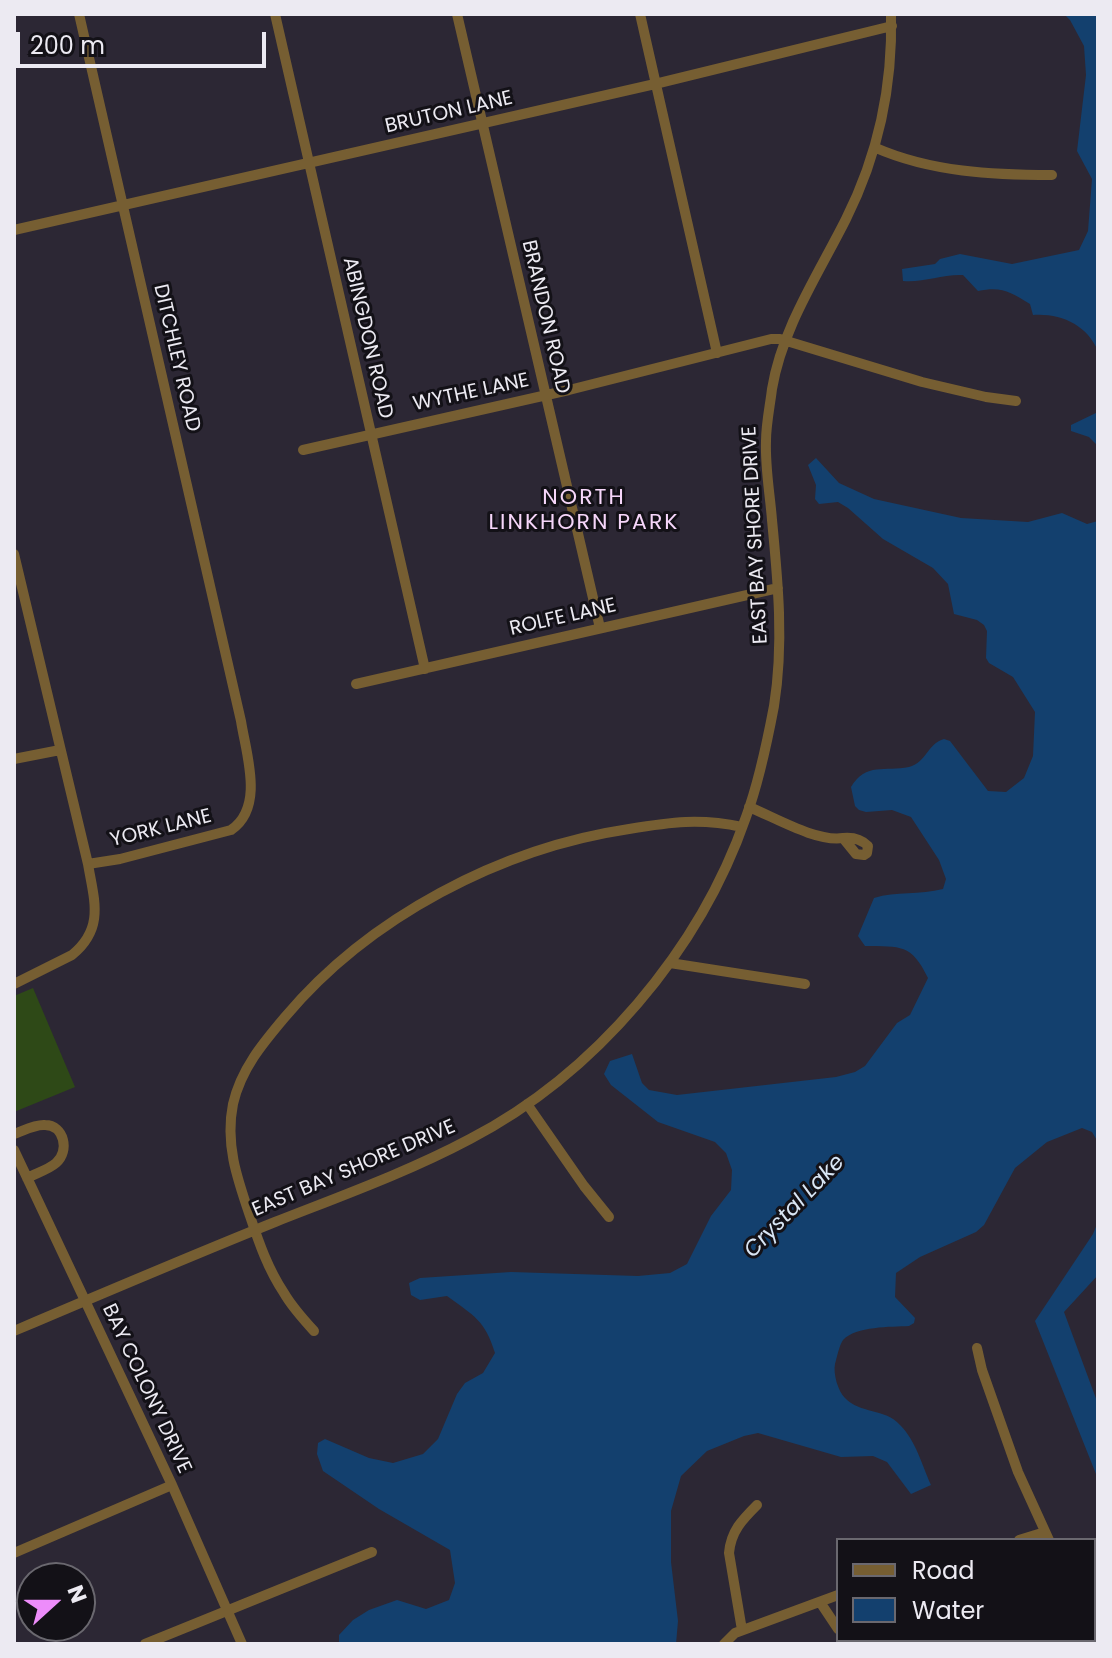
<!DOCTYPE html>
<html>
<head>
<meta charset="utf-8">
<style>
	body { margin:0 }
	#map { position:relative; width:1112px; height:1658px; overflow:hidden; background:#2c2734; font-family:Poppins,sans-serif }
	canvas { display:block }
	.frame { position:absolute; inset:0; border:16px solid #eceaf2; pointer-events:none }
	.legend { position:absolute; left:836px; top:1538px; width:260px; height:104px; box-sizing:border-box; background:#131117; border:2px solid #6a686f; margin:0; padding:10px 14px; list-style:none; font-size:24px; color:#eceaf2 }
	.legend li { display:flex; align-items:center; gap:16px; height:40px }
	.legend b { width:40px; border:2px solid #6a686f }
	.north { position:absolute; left:16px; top:1562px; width:80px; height:80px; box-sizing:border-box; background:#131117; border:2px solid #6a686f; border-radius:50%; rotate:69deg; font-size:22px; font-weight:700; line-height:32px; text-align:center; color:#eceaf2 }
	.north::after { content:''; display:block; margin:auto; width:28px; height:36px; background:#ed8cfa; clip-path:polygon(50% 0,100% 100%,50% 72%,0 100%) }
	.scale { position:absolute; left:16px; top:32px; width:250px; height:36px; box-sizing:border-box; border:4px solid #eceaf2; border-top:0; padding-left:10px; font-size:24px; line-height:28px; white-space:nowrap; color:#eceaf2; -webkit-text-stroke:6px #131117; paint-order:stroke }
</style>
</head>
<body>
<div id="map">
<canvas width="1112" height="1658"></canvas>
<div class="frame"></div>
<ul class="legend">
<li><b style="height:10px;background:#765e32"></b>Road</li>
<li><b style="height:22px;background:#13406e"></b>Water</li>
</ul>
<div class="north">N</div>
<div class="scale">200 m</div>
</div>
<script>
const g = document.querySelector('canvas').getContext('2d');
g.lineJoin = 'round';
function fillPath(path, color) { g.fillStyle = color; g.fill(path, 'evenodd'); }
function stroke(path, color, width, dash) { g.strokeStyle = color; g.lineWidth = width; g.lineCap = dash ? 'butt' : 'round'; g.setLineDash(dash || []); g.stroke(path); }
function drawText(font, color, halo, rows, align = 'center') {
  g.font = font + ' Poppins,sans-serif'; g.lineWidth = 6; g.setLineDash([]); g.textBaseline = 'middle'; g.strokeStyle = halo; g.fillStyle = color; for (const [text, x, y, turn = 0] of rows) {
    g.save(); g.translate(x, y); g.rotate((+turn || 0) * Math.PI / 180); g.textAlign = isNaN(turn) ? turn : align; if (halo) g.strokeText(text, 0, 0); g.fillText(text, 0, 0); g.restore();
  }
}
const green = new Path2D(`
	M 33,988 L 75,1087 L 14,1112 L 14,996 Z`);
const water = new Path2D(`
	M 1064,14 L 1098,14 L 1098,351 C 1087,325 1061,313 1033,315 L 1030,304 C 1010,292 1002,286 978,291 L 963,275 C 942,274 923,283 903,281 L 902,269 L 935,264 L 940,259 L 960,254 L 1012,264 L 1079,250 L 1088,231 L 1092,179 L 1077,151 L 1086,75 L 1084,46 L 1070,20 Z
	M 1098,412 L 1098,446 L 1089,437 L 1071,431 L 1071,425 Z
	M 816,458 L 839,483 L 874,499 L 961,518 L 1028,522 L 1062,513 L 1087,524 L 1098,521 L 1098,1142 L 1092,1132 L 1082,1128 L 1047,1142 L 1015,1168 L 984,1225 L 976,1232 L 920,1257 L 896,1273 L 895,1297 L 915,1318 L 914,1323 L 909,1326 C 891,1327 856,1326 843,1340 C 839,1346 837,1357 835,1364 C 833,1374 838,1391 845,1398 C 860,1414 885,1408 900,1425 C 916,1441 922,1465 931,1485 L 911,1494 L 887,1462 L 873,1456 L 841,1457 L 758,1433 L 744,1436 L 707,1451 L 681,1476 L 671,1511 L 671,1562 L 678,1621 L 676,1644 L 339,1644 L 339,1635 L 353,1620 L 369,1610 L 397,1600 L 426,1609 L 449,1600 L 455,1583 L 450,1550 L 379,1509 L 323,1471 L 317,1454 L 318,1443 L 325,1439 L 369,1458 L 393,1463 L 423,1454 L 438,1439 L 457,1394 L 465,1383 L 483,1373 L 495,1353 C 485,1320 474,1316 447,1296 L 420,1300 L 411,1295 L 409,1283 L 420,1278 L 511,1272 L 638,1276 L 670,1273 L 687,1264 L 711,1216 L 731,1190 L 732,1170 L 726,1153 L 715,1142 L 658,1122 L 611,1085 L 604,1074 L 610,1061 L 632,1054 L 642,1083 L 649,1090 L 677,1095 L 836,1077 L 855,1072 L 865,1066 L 897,1023 L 910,1015 L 928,978 C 911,943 901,947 865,946 L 858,936 L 874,898 C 896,891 920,895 943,889 L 946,879 L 939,860 L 911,817 L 892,810 L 866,812 L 859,810 L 855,806 L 851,787 C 866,762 885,772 909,767 C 926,763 928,743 944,739 L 950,741 L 988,791 L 1006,792 L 1024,778 L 1033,756 L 1035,712 L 1013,677 L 989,663 L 986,658 L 987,631 L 984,625 L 977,620 L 954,614 L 948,584 L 933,568 L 883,539 L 848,508 L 838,502 L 819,504 L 815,499 L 816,485 L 808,465 Z
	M 1098,1222 L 1098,1275 L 1064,1312 L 1098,1404 L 1098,1479 L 1035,1321 L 1093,1234 Z`);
const minor = new Path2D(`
	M 79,14 L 241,721 C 246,754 265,807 231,830 L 120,859 L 88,864
	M 275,14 L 425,669
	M 457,14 L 600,628
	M 640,14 L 717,353
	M 876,148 C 931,172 993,175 1052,175
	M 14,230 L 655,84 L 892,26
	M 303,450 L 569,390 L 771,339 L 780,339 L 922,382 L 986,397 L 1016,401
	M 14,554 L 88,864 C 94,900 105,928 72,955 L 14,984
	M 356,684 L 778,588
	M 14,759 L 60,750
	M 749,807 C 776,818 816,842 843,838
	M 843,838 C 853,837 861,839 868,846 L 867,853 L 864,855 L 856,854 Z
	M 670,963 L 805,984
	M 527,1104 L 584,1186 L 609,1217
	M 14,1134 C 23,1131 35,1124 45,1125 C 64,1125 70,1151 56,1163 C 48,1170 36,1173 27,1178
	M 14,1150 L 172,1485 L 242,1644
	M 14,1331 C 101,1294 188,1257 275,1222 C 341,1196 408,1172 470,1139 C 595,1074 700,950 746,817 C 759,782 767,743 774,706 C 784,644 778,582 772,520 C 770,494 765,468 766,441 C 766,424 770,406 772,389 C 782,328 819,273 846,219 C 879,153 893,87 891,14
	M 314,1331 C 303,1319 292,1307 284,1293 C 268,1269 259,1243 250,1216 C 237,1178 225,1144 233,1104 C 241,1069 263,1043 285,1017 C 369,917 501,848 629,829 C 671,822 700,818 742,827
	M 977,1348 L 982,1370 L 1018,1472 L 1049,1540
	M 1019,1540 L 1045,1532
	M 14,1553 L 172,1485
	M 1094,1601 L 1098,1597
	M 820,1602 L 838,1629
	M 1094,1629 L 1098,1635
	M 742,1630 L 729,1553 C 731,1531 742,1520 757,1505
	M 845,1640 L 848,1644
	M 992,1640 L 995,1644
	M 145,1644 L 372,1552
	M 724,1644 L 735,1633 L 838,1595`);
const streetNames = [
	["BRUTON LANE",449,113,-13],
	["BRANDON ROAD",545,317,77],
	["ABINGDON ROAD",367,338,77],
	["DITCHLEY ROAD",176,358,77],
	["WYTHE LANE",471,393,-12],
	["EAST BAY SHORE DRIVE",756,535,-93],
	["ROLFE LANE",563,618,-13],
	["YORK LANE",161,829,-14],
	["EAST BAY SHORE DRIVE",354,1169,-23],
	["BAY COLONY DRIVE",146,1389,65]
];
const neighbourhoodNames = [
	["NORTH",584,498],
	["LINKHORN PARK",584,523]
];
const waterNames = [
	["Crystal Lake",795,1207,-46]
];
fillPath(green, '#2e4917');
fillPath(water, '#13406e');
stroke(minor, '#765e32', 10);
drawText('20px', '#eceaf2', '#131117', streetNames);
g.letterSpacing = '2px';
drawText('22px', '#f6d6fa', '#131117', neighbourhoodNames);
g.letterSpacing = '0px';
drawText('italic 22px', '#d9e6f5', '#131117', waterNames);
</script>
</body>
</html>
